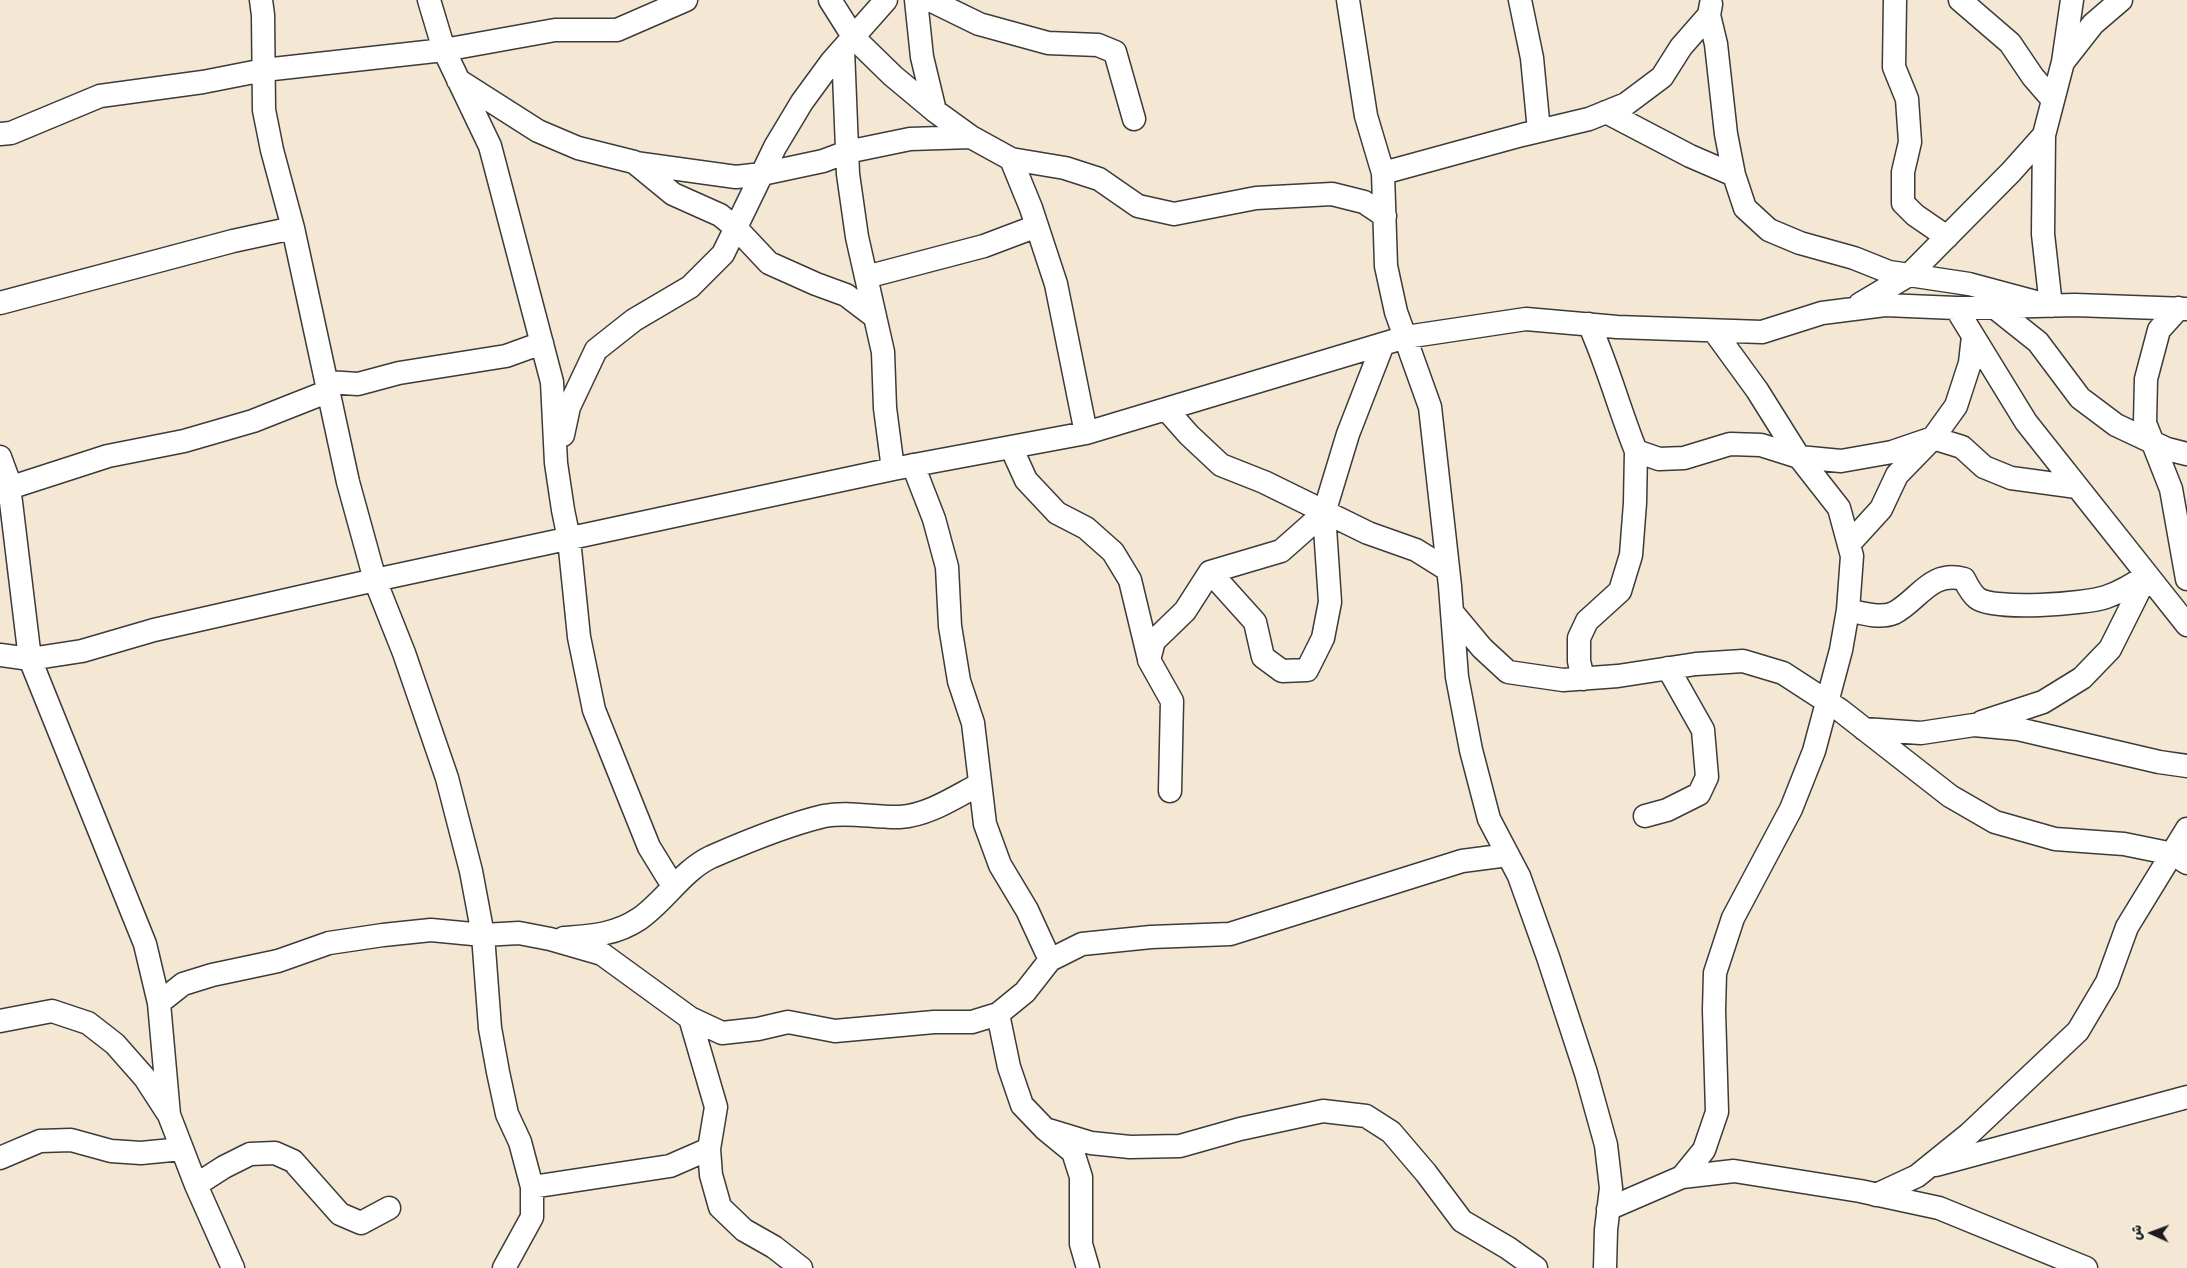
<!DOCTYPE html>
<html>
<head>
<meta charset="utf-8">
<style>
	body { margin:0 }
	#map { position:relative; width:2187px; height:1268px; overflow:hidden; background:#f4e8d4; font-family:Pangolin,"Playpen Sans Arabic",sans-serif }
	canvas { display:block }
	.north { position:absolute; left:2127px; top:1208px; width:50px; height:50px; -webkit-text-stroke:4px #f7f3e8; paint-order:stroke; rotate:272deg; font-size:14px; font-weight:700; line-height:20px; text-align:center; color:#1c1c1c }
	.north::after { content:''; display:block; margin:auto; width:18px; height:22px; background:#1c1c1c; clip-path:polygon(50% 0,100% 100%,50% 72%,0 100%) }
</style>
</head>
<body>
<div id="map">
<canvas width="2187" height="1268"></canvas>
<div class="north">ش</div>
</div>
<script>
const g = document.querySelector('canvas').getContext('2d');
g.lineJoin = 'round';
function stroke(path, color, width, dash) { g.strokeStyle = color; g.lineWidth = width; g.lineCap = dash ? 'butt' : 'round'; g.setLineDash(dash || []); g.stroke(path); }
const minor = new Path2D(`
	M 261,0 L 263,15 L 264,110 L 272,150 L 293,228 L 348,482 L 375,580 L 404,653 L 447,778 L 471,871 L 483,935 L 490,1028 L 498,1072 L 507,1114 L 520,1142 L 532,1187 L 532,1217 L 504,1268
	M 429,0 L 444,50 L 490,146 L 552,382 L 556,463 L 563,510 L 569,539 L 579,637 L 594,710 L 649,847 L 673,886
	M 830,0 L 854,38 L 893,76 L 935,111 L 971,137 L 1011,159 L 1065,168 L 1099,179 L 1138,206 L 1174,214 L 1256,198 L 1332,194 L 1364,202 L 1385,216
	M 916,0 L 922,57 L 935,111
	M 930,0 L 979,24 L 1048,43 L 1098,45 L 1115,52 L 1134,119
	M 1348,0 L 1366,116 L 1383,173 L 1386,266 L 1396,312 L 1430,407 L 1450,586 L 1457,677 L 1471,750 L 1489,819 L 1519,876 L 1548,957 L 1586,1073 L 1606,1145 L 1611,1188 L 1606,1230 L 1605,1268
	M 1520,0 L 1532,58 L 1539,131
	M 1895,0 L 1894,67 L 1907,99 L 1910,142 L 1903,172 L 1903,203 L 1915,215 L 1947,237
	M 1960,0 L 2010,43 L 2033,77 L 2053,100
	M 1709,15 L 1716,44 L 1726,134 L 1734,175 L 1745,208 L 1769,230 L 1800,243 L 1854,258 L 1889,272 L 1969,284 L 2051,306 L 2043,234 L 2044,135 L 2063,62 L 2072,0
	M 843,49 L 848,174 L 857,237 L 883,352 L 885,408 L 893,469
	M 2064,61 L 2093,24 L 2121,0
	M 458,80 L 538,131 L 578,148 L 634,162 L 673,194 L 720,215 L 736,228 L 769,263 L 816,284 L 846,295 L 875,317
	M 1606,112 L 1690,156 L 1734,175
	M 0,134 L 11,133 L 100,96 L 203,82 L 264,70 L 444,50 L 555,30 L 617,30 L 686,0
	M 1011,159 L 1031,208 L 1056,284 L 1086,433
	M 635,163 L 736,177 L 762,174 L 823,161 L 847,152 L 910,139 L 971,137
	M 1383,173 L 1522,135 L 1589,119 L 1626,104 L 1662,77 L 1681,47 L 1709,15 L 1711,4
	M 866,277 L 984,246 L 1037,226
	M 0,303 L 233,241 L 293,228
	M 1860,304 L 1909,275 L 2011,172 L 2044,135
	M 1994,307 L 2038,342 L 2080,398 L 2116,425 L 2167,449 L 2187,454
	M 1956,308 L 2026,422 L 2187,625
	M 2179,308 L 2159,330 L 2146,379 L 2145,423 L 2171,489 L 2187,579
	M 1589,324 C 1608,366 1619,409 1636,451 L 1659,459 L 1684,458 L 1730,444 L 1761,445 L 1799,457 L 1841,461 L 1892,452 L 1933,438 L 1962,447 L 1984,467 L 2011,478 L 2077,487
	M 327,382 L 358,384 L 399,373 L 506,356 L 542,343
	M 1166,409 L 1189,435 L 1221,465 L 1264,482 L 1368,533 L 1416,550 L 1448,570
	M 563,435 L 569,407 L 596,350 L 634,320 L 690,287 L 723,254 L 775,147 L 802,102 L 832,61 L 886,0
	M 1011,447 L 1026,480 L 1057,513 L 1086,528 L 1113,552 L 1130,580 L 1149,659
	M 0,457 L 7,476 L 11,502 L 30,659 L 145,944 L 159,1003 L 169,1115 L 196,1185 L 233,1268
	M 913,465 L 934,519 L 947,567 L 950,626 L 959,681 L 973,723 L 985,824 L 1000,865 L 1027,910 L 1050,960
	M 9,488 L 108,456 L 184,441 L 253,421 L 329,391
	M 1849,544 L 1881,509 L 1897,475 L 1933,438 L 1956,406 L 1970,363 L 1973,336
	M 1210,572 L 1255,622 L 1263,657 L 1282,671 L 1307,670 L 1323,638 L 1330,602 L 1324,513 L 1348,434 L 1383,344
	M 1848,610 C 1861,613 1880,619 1894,613 C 1919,600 1930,570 1964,579 C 1967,585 1972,594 1977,598 C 1993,611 2086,604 2106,597 C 2121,592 2134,584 2147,575
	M 1452,612 L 1482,648 L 1508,672 L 1563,680 L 1618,676 L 1696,664 L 1743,661 L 1783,673 L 1840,710 L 1950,796 L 1995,822 L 2055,839 L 2124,844 L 2173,854 L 2187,863
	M 0,655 L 30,659 L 82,651 L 154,630 L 375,580 L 893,469 L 1086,433 L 1406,337 L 1526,319 L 1617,327 L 1762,332 L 1822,313 L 1885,305 L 1956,308 L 2075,305 L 2187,309
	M 1583,679 L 1579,661 L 1579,638 L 1587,621 L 1620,591 L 1631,555 L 1635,503 L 1636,451
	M 1982,722 L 2043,702 L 2082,678 L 2110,649 L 2146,577
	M 1864,729 L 1921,733 L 1974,725 L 2018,729 L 2159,762 L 2187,766
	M 1170,791 L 1172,701 L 1149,660 L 1154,641 L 1185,611 L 1210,572 L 1281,551 L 1324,513
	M 1645,816 L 1667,810 L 1699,794 L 1707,777 L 1703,730 L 1668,668
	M 564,938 C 591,936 615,935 639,919 C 664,902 683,870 711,857 C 743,843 790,824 824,816 C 849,811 875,818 900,817 C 929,815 955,797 980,784
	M 159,1003 L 183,984 L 212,975 L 278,961 L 329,943 L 383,935 L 431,930 L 483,935 L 519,933 L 550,939 L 602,954 L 690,1018 L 722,1033 L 758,1029 L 788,1022 L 835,1031 L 934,1022 L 972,1022 L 998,1014 L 1025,992 L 1050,960 L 1082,944 L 1151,937 L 1230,934 L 1462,861 L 1508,855
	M 998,1014 L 1009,1067 L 1022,1105 L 1045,1129 L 1073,1152 L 1081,1177 L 1081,1244 L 1088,1268
	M 690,1018 L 716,1107 L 709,1149 L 711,1175 L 720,1207 L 744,1230 L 774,1247 L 801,1268
	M 0,1021 L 52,1011 L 88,1023 L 115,1044 L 145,1078 L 167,1112
	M 1045,1129 L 1091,1143 L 1130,1147 L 1180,1146 L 1240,1129 L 1323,1111 L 1366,1116 L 1391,1132 L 1426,1173 L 1462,1221 L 1508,1248 L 1536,1268
	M 0,1158 L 40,1141 L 71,1140 L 111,1151 L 141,1153 L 182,1149
	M 1936,1165 L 2187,1097
	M 1682,1177 L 1704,1150 L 1717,1112 L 1714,1010 L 1715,973 L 1733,918 L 1791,809 L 1814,751 L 1841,650 L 1848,610 L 1852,556 L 1839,508 L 1799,457 L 1757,390 L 1714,331
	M 196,1185 L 224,1167 L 250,1154 L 275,1153 L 293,1161 L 340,1214 L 361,1223 L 389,1208
	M 532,1187 L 670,1166 L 709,1149
	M 1876,1195 L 1917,1176 L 1969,1134 L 2078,1031 L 2107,982 L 2127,927 L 2187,829
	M 1608,1209 L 1682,1177 L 1734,1171 L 1860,1191 L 1939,1208 L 2086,1268`);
stroke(minor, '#3c3b38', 25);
stroke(minor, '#fff', 22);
</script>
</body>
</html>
